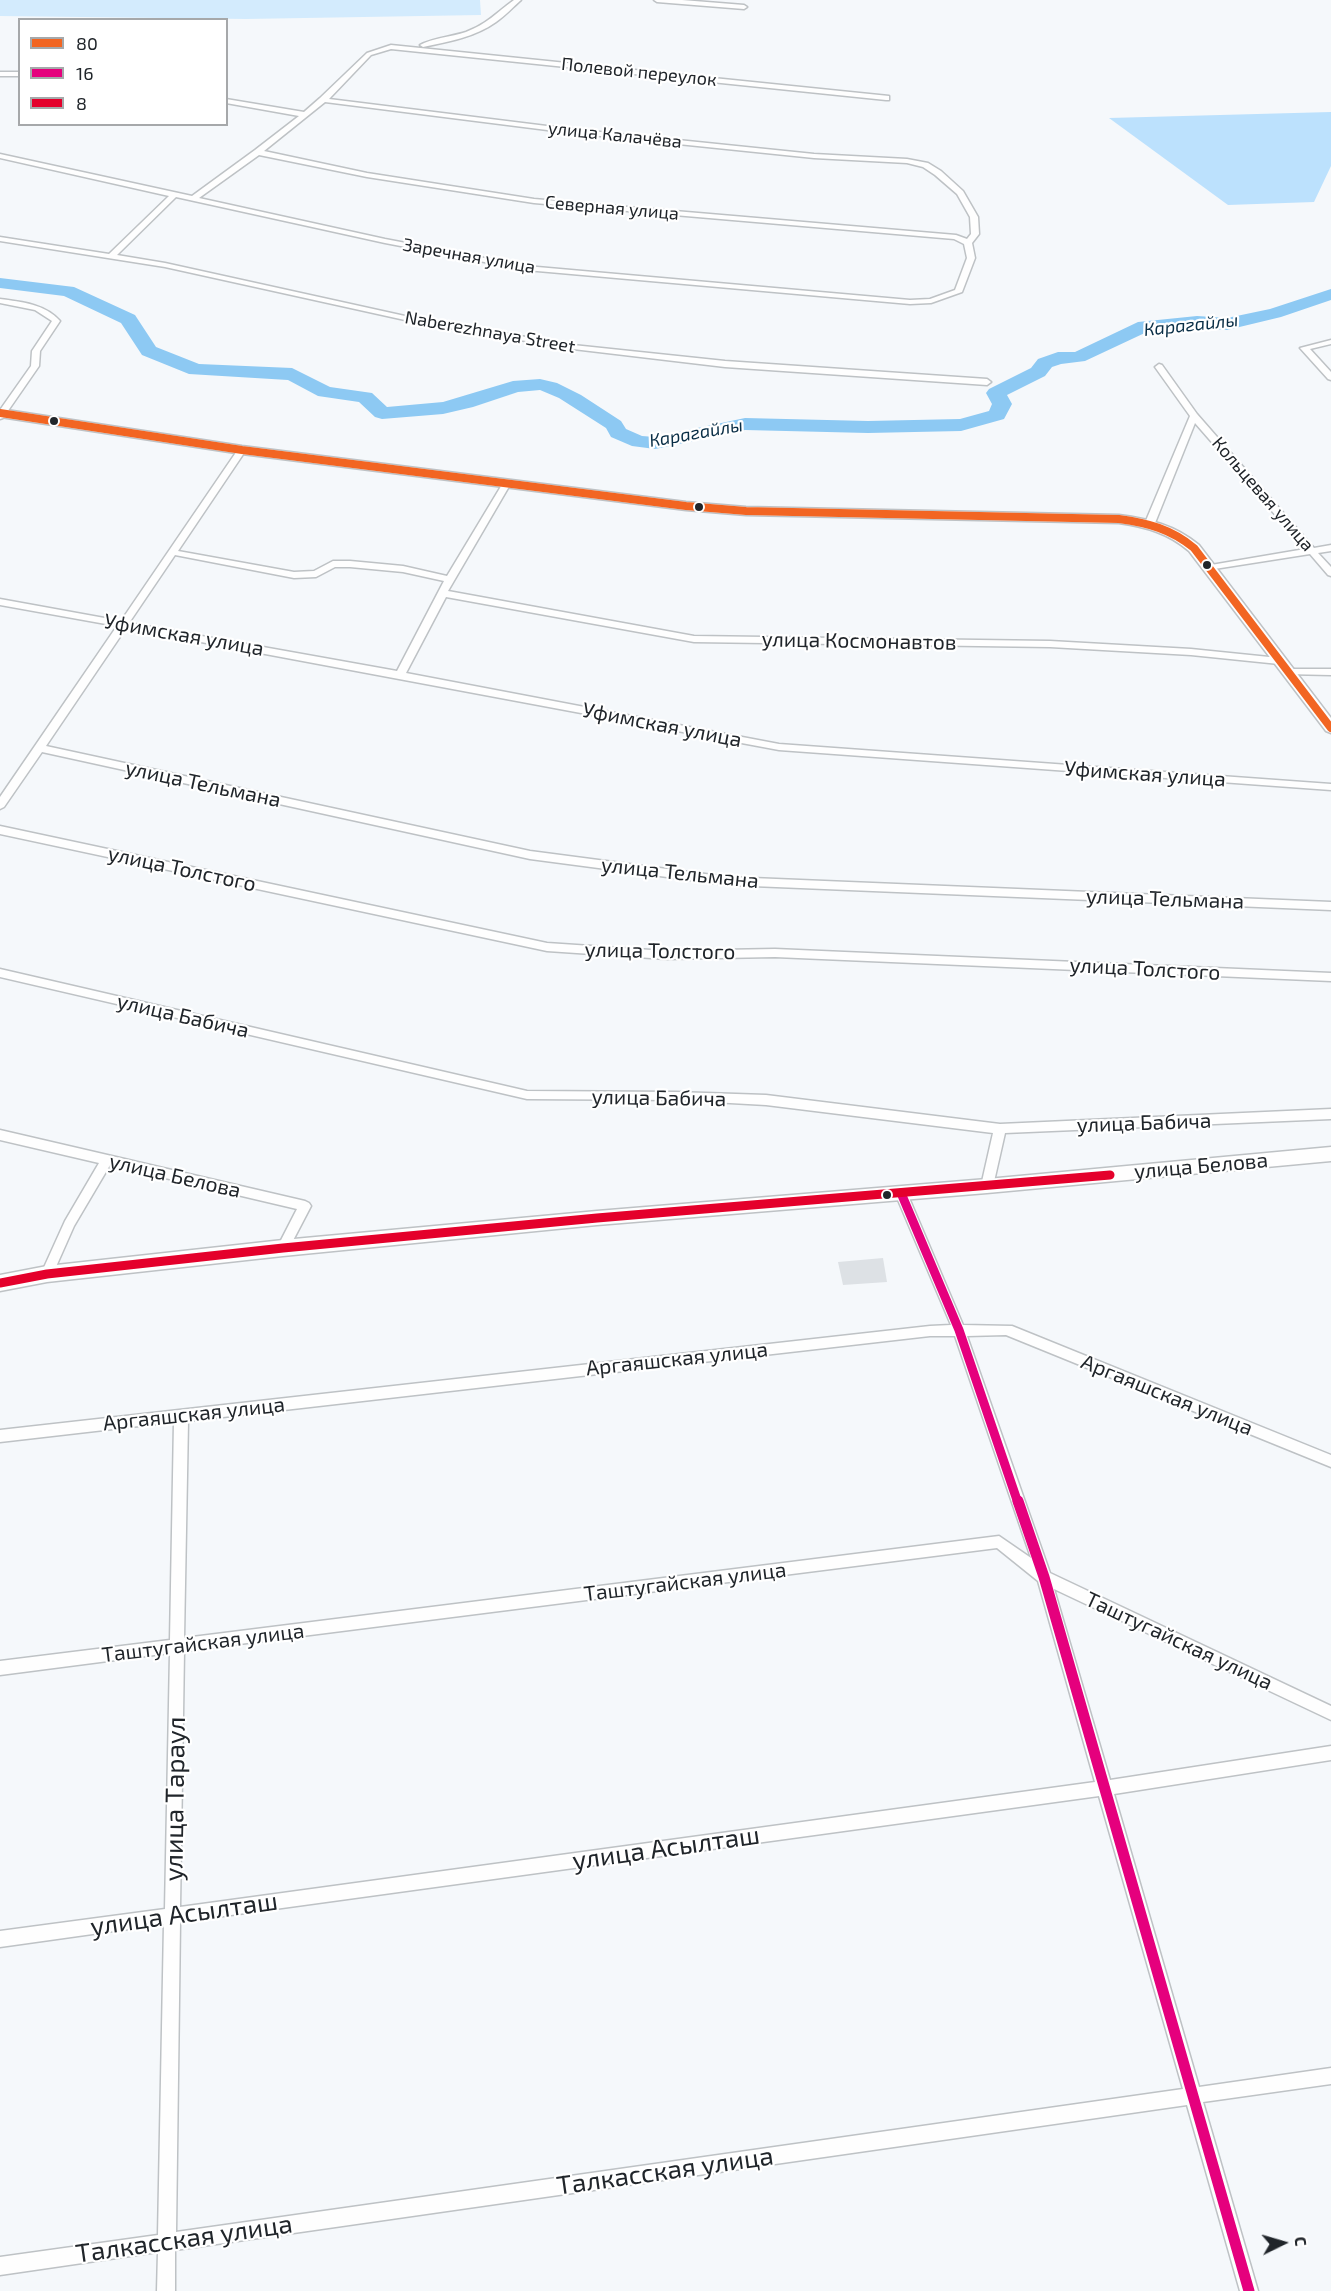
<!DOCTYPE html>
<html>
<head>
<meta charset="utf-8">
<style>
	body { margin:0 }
	#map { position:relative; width:1331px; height:2291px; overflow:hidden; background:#f5f8fb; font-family:"Exo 2",sans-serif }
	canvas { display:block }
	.legend { position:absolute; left:18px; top:18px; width:210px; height:108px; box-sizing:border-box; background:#fff; border:2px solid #a6a8aa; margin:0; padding:8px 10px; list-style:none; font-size:18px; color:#20252a }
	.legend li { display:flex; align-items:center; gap:12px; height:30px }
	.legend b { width:30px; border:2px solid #a6a8aa }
	.north { position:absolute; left:1253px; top:2213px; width:60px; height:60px; -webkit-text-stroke:4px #fff; paint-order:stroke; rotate:85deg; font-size:16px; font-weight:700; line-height:24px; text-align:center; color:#20252a }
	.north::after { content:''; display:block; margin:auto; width:21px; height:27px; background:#20252a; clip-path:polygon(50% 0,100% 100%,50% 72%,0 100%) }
</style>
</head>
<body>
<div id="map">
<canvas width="1331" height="2291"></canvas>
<ul class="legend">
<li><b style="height:8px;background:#f26522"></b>80</li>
<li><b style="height:8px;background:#e5007d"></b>16</li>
<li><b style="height:8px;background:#e4002b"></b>8</li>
</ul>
<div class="north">С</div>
</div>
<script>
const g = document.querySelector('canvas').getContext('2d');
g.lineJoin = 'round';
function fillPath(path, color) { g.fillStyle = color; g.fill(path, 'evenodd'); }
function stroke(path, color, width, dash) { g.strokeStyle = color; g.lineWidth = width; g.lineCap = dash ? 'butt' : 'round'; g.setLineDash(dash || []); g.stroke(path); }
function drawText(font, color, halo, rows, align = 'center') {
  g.font = font + ' "Exo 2",sans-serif'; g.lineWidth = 4.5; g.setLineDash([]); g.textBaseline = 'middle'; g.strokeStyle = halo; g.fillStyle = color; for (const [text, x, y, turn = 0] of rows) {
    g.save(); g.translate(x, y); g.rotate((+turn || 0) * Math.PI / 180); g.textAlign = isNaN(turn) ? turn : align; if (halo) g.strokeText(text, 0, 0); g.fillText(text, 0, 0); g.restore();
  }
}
const green = new Path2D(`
	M 0,0 L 480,0 L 481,15 L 246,19 L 0,16 Z`);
const forest = new Path2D(`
	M 1331,112 L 1331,166 L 1314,202 L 1228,205 L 1109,118 Z`);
const river = new Path2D(`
	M 0,278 L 74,287 L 135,315 L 156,347 L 199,364 L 292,368 L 330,387 L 372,393 L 387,407 L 443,402 L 513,381 L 540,379 L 557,383 L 581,395 L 621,421 L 626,429 L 642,436 L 655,437 L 745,418 L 868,421 L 960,419 L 989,411 L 992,404 L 986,393 L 989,389 L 1031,368 L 1038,359 L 1058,352 L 1075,352 L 1138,322 L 1197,316 L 1227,318 L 1270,309 L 1331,289 L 1331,300 L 1281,317 L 1227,330 L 1197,328 L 1149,331 L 1085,361 L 1061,364 L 1052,367 L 1045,376 L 1007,395 L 1012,404 L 1004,419 L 961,431 L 868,433 L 745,430 L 655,449 L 632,446 L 611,437 L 606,428 L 559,398 L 540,390 L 518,392 L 473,407 L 443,414 L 382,419 L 375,417 L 359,402 L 318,396 L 288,380 L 189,374 L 142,355 L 121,323 L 64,296 L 0,288 Z`);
const building = new Path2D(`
	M 883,1258 L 887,1282 L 843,1285 L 838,1262 Z`);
const minor = new Path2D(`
	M 514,0 L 521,0 C 513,7 505,16 496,22 C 475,37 448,42 423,47 L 420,45 C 432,38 451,37 466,32 C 487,24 496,13 514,0 Z
	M 654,0 L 682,0 L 744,5 L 747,7 L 744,9 L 657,2 Z
	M 391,45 L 889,96 L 889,100 L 886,100 L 391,49 L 371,55 L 329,99 L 571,129 L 814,154 L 907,159 L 928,163 L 941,171 L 963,191 L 978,217 L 979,234 L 972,243 L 975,258 L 962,292 L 931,303 L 910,304 L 526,270 L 385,243 L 176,197 L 117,255 L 165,263 L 414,318 L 573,345 L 725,361 L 987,379 L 991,382 L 987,385 L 725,367 L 573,349 L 414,322 L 165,267 L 0,241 L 0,237 L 109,254 L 169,196 L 0,158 L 0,154 L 192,196 L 255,150 L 299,116 L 226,103 L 226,99 L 304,112 L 320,98 L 367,53 ZM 325,102 L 571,133 L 814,158 L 907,163 L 923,167 L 935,175 L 957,194 L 970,217 L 971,234 L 967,239 L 956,235 L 534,199 L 367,173 L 264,151 ZM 259,155 L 367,177 L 534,203 L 954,239 L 964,244 L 967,258 L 955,290 L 930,299 L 910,300 L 526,266 L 385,239 L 199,198 Z
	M 0,72 L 20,72 L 20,76 L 0,76 Z
	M 0,299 C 22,302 45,304 60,321 L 40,351 L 39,366 L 3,418 L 0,419 L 0,410 L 31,366 L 32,351 L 52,321 L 35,310 L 0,303 Z
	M 1331,340 L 1331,344 L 1310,349 L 1331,372 L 1331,380 L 1328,379 L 1300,348 Z
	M 1159,364 L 1162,365 L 1197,414 L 1314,548 L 1331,545 L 1331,551 L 1318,553 L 1331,567 L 1331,576 L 1328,575 L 1310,554 L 1208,570 L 1208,566 L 1211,565 L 1305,549 L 1195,423 L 1155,523 L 1153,525 L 1147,525 L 1145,523 L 1190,416 L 1155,367 Z
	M 242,447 L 246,450 L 178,551 L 294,572 L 314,571 L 333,561 L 350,561 L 403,566 L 447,576 L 503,483 L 507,480 L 511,483 L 448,591 L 694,636 L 1050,641 L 1191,649 L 1279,658 L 1284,661 L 1279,664 L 1191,655 L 1050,647 L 694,642 L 446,597 L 406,673 L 779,744 L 1331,784 L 1331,790 L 779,750 L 126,628 L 46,746 L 530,851 L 728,877 L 1331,902 L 1331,910 L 728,885 L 530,859 L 42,752 L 4,807 L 0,809 L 0,797 L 117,626 L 0,605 L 0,599 L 121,621 L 239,448 ZM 175,555 L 294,578 L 316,577 L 335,567 L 350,567 L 403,572 L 444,581 L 397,671 L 129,623 Z
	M 1287,669 L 1331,669 L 1331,675 L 1284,674 L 1284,670 Z
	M 0,826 L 547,943 L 666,951 L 775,949 L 1331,973 L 1331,981 L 775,957 L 666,959 L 547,951 L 0,834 Z
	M 0,969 L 527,1091 L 676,1092 L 766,1095 L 1000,1124 L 1331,1109 L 1331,1119 L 1005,1133 L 993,1186 L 991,1189 L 983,1189 L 981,1186 L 993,1133 L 766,1105 L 676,1100 L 527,1099 L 0,977 Z
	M 0,1130 L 305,1201 L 309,1203 L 311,1206 L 287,1252 L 279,1252 L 277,1248 L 297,1209 L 110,1165 L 74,1226 L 51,1278 L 47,1279 L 43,1278 L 41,1274 L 65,1221 L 99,1163 L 0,1140 Z
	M 901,1188 L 905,1190 L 907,1193 L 963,1325 L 1012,1326 L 1331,1455 L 1331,1467 L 1006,1335 L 967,1336 L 1050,1573 L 1331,1706 L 1331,1720 L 1054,1589 L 1110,1780 L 1331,1746 L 1331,1760 L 1114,1794 L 1199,2087 L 1331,2068 L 1331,2084 L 1203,2102 L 1258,2291 L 1240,2291 L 1187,2105 L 175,2250 L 175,2291 L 157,2291 L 158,2252 L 0,2275 L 0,2257 L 158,2235 L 164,1924 L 0,1947 L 0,1931 L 165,1909 L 170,1653 L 0,1675 L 0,1661 L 170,1640 L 174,1422 L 0,1442 L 0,1430 L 930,1326 L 951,1325 L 895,1193 L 897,1190 ZM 930,1336 L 955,1336 L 1031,1558 L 999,1536 L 184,1638 L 188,1421 ZM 997,1548 L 1038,1581 L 1095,1782 L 180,1907 L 184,1651 ZM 1099,1796 L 1183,2089 L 176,2232 L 180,1922 Z`);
const secondary = new Path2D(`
	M 0,409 L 242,446 L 686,502 L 746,507 L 1119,515 C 1149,519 1175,525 1199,545 L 1331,718 L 1331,733 L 1326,731 L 1189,551 C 1168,533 1146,527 1119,523 L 746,515 L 686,510 L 242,454 L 0,417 Z
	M 1331,1147 L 1331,1161 L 987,1193 L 597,1225 L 283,1256 L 47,1282 L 0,1291 L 0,1275 L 47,1266 L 283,1240 L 597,1211 L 987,1179 Z`);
const bus1 = new Path2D(`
	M 0,413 L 242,450 L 686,506 L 746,511 L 1119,519 C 1148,523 1171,529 1194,548 L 1331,728`);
const bus2Far1 = new Path2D(`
	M 901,1193 L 959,1330 L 1018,1503`);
const bus2 = new Path2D(`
	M 1018,1501 L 1044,1577 L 1249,2291`);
const bus3 = new Path2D(`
	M 0,1283 L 47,1274 L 283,1248 L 597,1218 L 1110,1175`);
const markers = [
	[54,421,5,"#20252a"],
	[699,507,5,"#20252a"],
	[1207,565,5,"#20252a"],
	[887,1195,5,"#20252a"]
];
const farStreetnames = [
	["Полевой переулок",639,72,6],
	["улица Калачёва",615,135,6],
	["Северная улица",612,208,5],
	["Заречная улица",469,256,10],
	["Naberezhnaya Street",490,332,10],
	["Кольцевая улица",1263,494,49]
];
const farWaternames = [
	["Карагайлы",1191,325,-6],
	["Карагайлы",696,433,-10]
];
const streetNames = [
	["Уфимская улица",184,635,10],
	["улица Космонавтов",859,641,1],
	["Уфимская улица",662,725,11],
	["Уфимская улица",1145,774,4],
	["улица Тельмана",203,784,12],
	["улица Толстого",182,869,12],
	["улица Тельмана",680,873,6],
	["улица Тельмана",1165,899,2],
	["улица Толстого",660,951,1],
	["улица Толстого",1145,969,3],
	["улица Бабича",183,1016,13],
	["улица Бабича",659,1098,1],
	["улица Бабича",1144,1123,-2],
	["улица Белова",1201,1166,-5],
	["улица Белова",175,1176,13],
	["Аргаяшская улица",677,1359,-6],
	["Аргаяшская улица",1167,1395,22],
	["Аргаяшская улица",194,1414,-6],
	["Таштугайская улица",685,1582,-7],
	["Таштугайская улица",1179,1641,25],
	["Таштугайская улица",203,1643,-7]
];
const nearStreetnames = [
	["улица Тараул",175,1799,-89],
	["улица Асылташ",666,1848,-8],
	["улица Асылташ",184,1914,-8],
	["Талкасская улица",665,2171,-8],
	["Талкасская улица",184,2239,-8]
];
fillPath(green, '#d3ebfd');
fillPath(forest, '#bce1fd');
fillPath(river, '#8dc9f3');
fillPath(building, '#dde1e5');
stroke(minor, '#bec2c5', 3);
stroke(secondary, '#bec2c5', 3);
fillPath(minor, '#fefefe');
fillPath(secondary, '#fefefe');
stroke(bus1, '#f26522', 8);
stroke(bus2Far1, '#e5007d', 9);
stroke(bus2, '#e5007d', 11);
stroke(bus3, '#e4002b', 9);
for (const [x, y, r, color] of markers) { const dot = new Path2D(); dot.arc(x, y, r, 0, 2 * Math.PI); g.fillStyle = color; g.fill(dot); stroke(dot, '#fff', 2); }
drawText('18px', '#20252a', '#fff', farStreetnames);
drawText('italic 18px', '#092e46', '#fff', farWaternames);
drawText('21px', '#20252a', '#fff', streetNames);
drawText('26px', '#20252a', '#fff', nearStreetnames);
</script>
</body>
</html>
